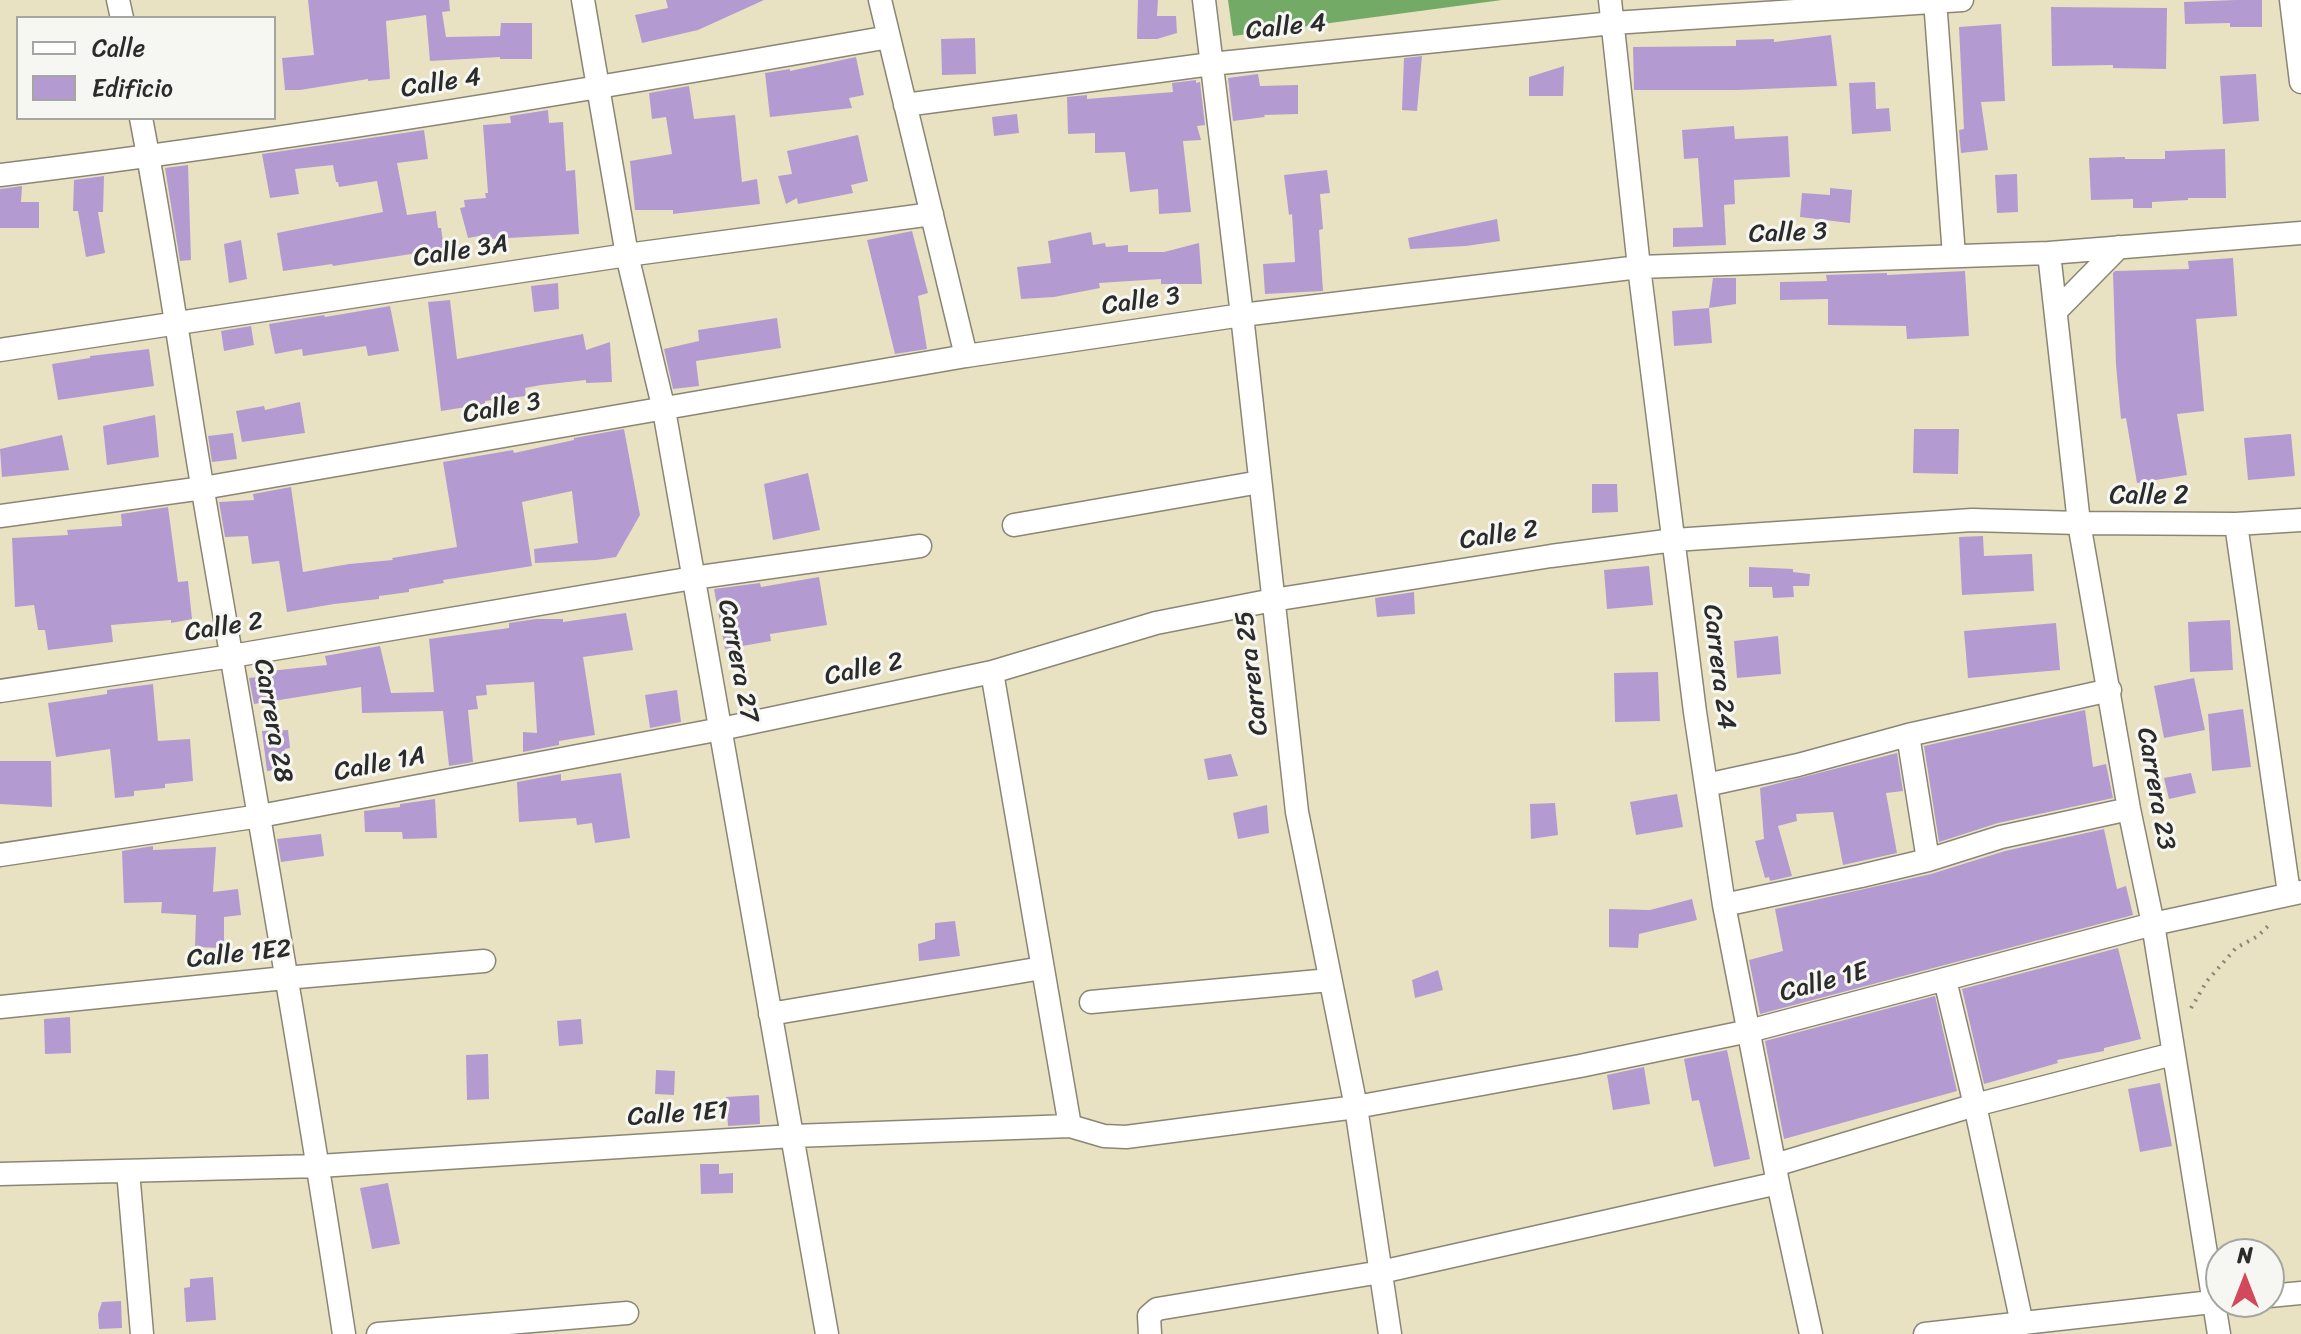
<!DOCTYPE html>
<html>
<head>
<meta charset="utf-8">
<style>
	body { margin:0 }
	#map { position:relative; width:2301px; height:1334px; overflow:hidden; background:#e8e2c2; font-family:Sriracha,sans-serif }
	canvas { display:block }
	.legend { position:absolute; left:16px; top:16px; width:260px; height:104px; box-sizing:border-box; background:#f6f6f2; border:2px solid #a5a5a2; margin:0; padding:10px 14px; list-style:none; font-size:24px; color:#2b2b2b }
	.legend li { display:flex; align-items:center; gap:16px; height:40px }
	.legend b { width:40px; border:2px solid #a5a5a2 }
	.north { position:absolute; left:2205px; top:1238px; width:80px; height:80px; box-sizing:border-box; background:#f6f6f2; border:2px solid #a5a5a2; border-radius:50%; rotate:0deg; font-size:22px; font-weight:700; line-height:32px; text-align:center; color:#2b2b2b }
	.north::after { content:''; display:block; margin:auto; width:28px; height:36px; background:#d1495b; clip-path:polygon(50% 0,100% 100%,50% 72%,0 100%) }
</style>
</head>
<body>
<div id="map">
<canvas width="2301" height="1334"></canvas>
<ul class="legend">
<li><b style="height:10px;background:#fff"></b>Calle</li>
<li><b style="height:22px;background:#b39bd1"></b>Edificio</li>
</ul>
<div class="north">N</div>
</div>
<script>
const g = document.querySelector('canvas').getContext('2d');
g.lineJoin = 'round';
function fillPath(path, color) { g.fillStyle = color; g.fill(path, 'evenodd'); }
function stroke(path, color, width, dash) { g.strokeStyle = color; g.lineWidth = width; g.lineCap = dash ? 'butt' : 'round'; g.setLineDash(dash || []); g.stroke(path); }
function drawText(font, color, halo, rows, align = 'center') {
  g.font = font + ' Sriracha,sans-serif'; g.lineWidth = 6; g.setLineDash([]); g.textBaseline = 'middle'; g.strokeStyle = halo; g.fillStyle = color; for (const [text, x, y, turn = 0] of rows) {
    g.save(); g.translate(x, y); g.rotate((+turn || 0) * Math.PI / 180); g.textAlign = isNaN(turn) ? turn : align; if (halo) g.strokeText(text, 0, 0); g.fillText(text, 0, 0); g.restore();
  }
}
const forest = new Path2D(`
	M 1228,0 L 1502,0 L 1233,36 Z`);
const building = new Path2D(`
	M 308,0 L 449,0 L 450,11 L 442,12 L 446,37 L 500,36 L 501,23 L 532,23 L 532,59 L 500,59 L 500,57 L 430,61 L 426,15 L 386,21 L 390,79 L 368,81 L 368,79 L 300,90 L 285,90 L 282,58 L 314,55 Z
	M 666,0 L 764,0 L 698,30 L 642,43 L 635,15 L 668,8 Z
	M 1138,0 L 1158,0 L 1157,16 L 1176,16 L 1177,33 L 1157,39 L 1137,39 Z
	M 2236,0 L 2262,0 L 2262,27 L 2230,27 L 2230,23 L 2185,24 L 2184,2 Z
	M 2051,7 L 2167,8 L 2166,69 L 2113,68 L 2113,65 L 2052,66 Z
	M 2001,24 L 2005,101 L 1981,102 L 1988,150 L 1961,153 L 1959,130 L 1964,129 L 1959,27 Z
	M 1831,35 L 1837,86 L 1738,90 L 1634,90 L 1633,47 L 1736,46 L 1736,40 L 1774,39 L 1774,42 Z
	M 975,38 L 976,74 L 942,75 L 941,39 Z
	M 1422,56 L 1417,111 L 1402,110 L 1404,58 Z
	M 856,57 L 864,95 L 849,98 L 852,108 L 770,117 L 765,73 L 790,69 L 790,71 Z
	M 1564,66 L 1563,96 L 1529,96 L 1529,77 Z
	M 1258,74 L 1260,86 L 1298,85 L 1298,114 L 1264,115 L 1265,117 L 1233,121 L 1228,78 Z
	M 2256,74 L 2259,121 L 2223,124 L 2220,76 Z
	M 1196,80 L 1196,83 L 1200,82 L 1205,125 L 1197,126 L 1201,140 L 1183,141 L 1191,212 L 1159,214 L 1158,189 L 1130,192 L 1125,152 L 1095,153 L 1095,133 L 1068,134 L 1067,97 L 1087,95 L 1087,99 L 1173,92 L 1172,83 Z
	M 1875,82 L 1876,109 L 1889,108 L 1891,131 L 1852,134 L 1849,83 Z
	M 689,86 L 694,119 L 735,115 L 742,182 L 757,179 L 760,204 L 673,214 L 673,210 L 635,210 L 630,161 L 672,154 L 666,117 L 652,119 L 649,93 Z
	M 548,110 L 549,123 L 563,122 L 566,171 L 575,170 L 579,234 L 491,239 L 490,234 L 468,238 L 460,208 L 465,207 L 464,200 L 486,198 L 485,193 L 488,193 L 483,125 L 511,123 L 510,116 Z
	M 1017,114 L 1019,133 L 994,136 L 992,117 Z
	M 1734,126 L 1735,139 L 1788,136 L 1790,177 L 1734,180 L 1735,204 L 1724,205 L 1726,245 L 1673,247 L 1673,228 L 1703,227 L 1698,158 L 1684,159 L 1682,130 Z
	M 424,130 L 428,159 L 397,163 L 407,215 L 436,211 L 438,228 L 441,228 L 444,249 L 333,266 L 332,264 L 283,271 L 277,233 L 383,212 L 377,181 L 339,187 L 338,182 L 336,182 L 333,165 L 295,169 L 299,194 L 270,198 L 262,154 Z
	M 858,135 L 868,181 L 851,185 L 853,193 L 798,204 L 797,198 L 786,204 L 778,176 L 792,174 L 787,151 Z
	M 2225,149 L 2226,198 L 2188,198 L 2188,200 L 2152,202 L 2152,208 L 2133,208 L 2133,199 L 2091,200 L 2089,158 L 2125,157 L 2125,159 L 2165,159 L 2165,151 Z
	M 188,165 L 191,260 L 180,261 L 165,168 Z
	M 1327,170 L 1330,193 L 1320,194 L 1323,229 L 1319,230 L 1323,291 L 1265,294 L 1263,264 L 1295,262 L 1292,214 L 1289,215 L 1284,175 Z
	M 2017,174 L 2018,212 L 1997,213 L 1995,175 Z
	M 104,176 L 103,212 L 98,212 L 105,253 L 86,257 L 78,211 L 73,211 L 74,180 Z
	M 22,186 L 21,202 L 39,202 L 39,228 L 0,228 L 0,189 Z
	M 1830,188 L 1852,190 L 1850,223 L 1800,217 L 1802,193 L 1830,195 Z
	M 1497,219 L 1500,241 L 1466,246 L 1410,249 L 1408,238 Z
	M 912,231 L 928,293 L 918,296 L 927,349 L 895,354 L 867,240 Z
	M 1091,232 L 1093,245 L 1105,243 L 1106,247 L 1128,245 L 1128,252 L 1164,252 L 1199,243 L 1202,284 L 1161,284 L 1161,279 L 1099,283 L 1100,288 L 1054,297 L 1021,299 L 1017,267 L 1051,263 L 1048,241 Z
	M 241,240 L 247,279 L 229,283 L 224,244 Z
	M 2233,258 L 2237,316 L 2196,319 L 2204,411 L 2177,414 L 2187,475 L 2137,483 L 2126,418 L 2121,419 L 2116,365 L 2113,273 L 2115,271 L 2189,269 L 2188,261 Z
	M 1965,271 L 1969,336 L 1907,339 L 1906,326 L 1828,325 L 1828,299 L 1780,300 L 1780,282 L 1827,281 L 1826,275 L 1887,273 L 1887,275 Z
	M 1713,278 L 1736,278 L 1736,304 L 1709,308 Z
	M 558,283 L 559,309 L 534,312 L 531,286 Z
	M 450,300 L 457,359 L 583,334 L 586,350 L 610,342 L 612,382 L 586,383 L 586,380 L 541,385 L 525,388 L 526,396 L 485,401 L 485,404 L 441,411 L 428,302 Z
	M 390,306 L 399,351 L 368,356 L 366,346 L 303,356 L 302,349 L 275,354 L 269,324 L 324,315 L 325,317 Z
	M 1709,308 L 1712,343 L 1674,346 L 1672,311 Z
	M 777,318 L 781,348 L 696,361 L 699,386 L 673,389 L 664,349 L 699,341 L 698,330 Z
	M 251,326 L 254,345 L 224,351 L 221,331 Z
	M 149,349 L 154,386 L 58,400 L 52,364 L 90,358 L 90,356 Z
	M 300,402 L 305,433 L 242,442 L 236,411 L 264,406 L 265,410 Z
	M 155,415 L 159,457 L 107,465 L 103,426 Z
	M 624,429 L 640,515 L 616,557 L 596,560 L 535,563 L 534,549 L 578,543 L 572,491 L 522,502 L 532,566 L 443,580 L 444,583 L 409,589 L 409,592 L 379,596 L 379,599 L 334,604 L 287,612 L 279,561 L 252,564 L 248,536 L 225,537 L 219,502 L 254,500 L 253,494 L 291,487 L 303,572 L 349,564 L 393,560 L 392,558 L 457,547 L 443,462 L 513,450 L 514,453 L 574,440 L 574,438 Z
	M 1914,429 L 1959,429 L 1958,474 L 1913,473 Z
	M 233,433 L 237,459 L 212,462 L 208,436 Z
	M 2291,434 L 2295,476 L 2248,480 L 2244,438 Z
	M 62,435 L 69,470 L 2,477 L 0,449 Z
	M 808,473 L 820,530 L 773,540 L 764,484 Z
	M 1592,484 L 1617,484 L 1618,512 L 1592,513 Z
	M 168,507 L 178,582 L 188,581 L 192,619 L 171,623 L 171,620 L 111,625 L 113,642 L 48,650 L 45,630 L 38,630 L 34,605 L 15,607 L 12,538 L 68,535 L 67,530 L 122,526 L 121,514 Z
	M 1983,536 L 1984,556 L 2032,554 L 2034,591 L 1962,595 L 1959,537 Z
	M 1649,566 L 1653,605 L 1607,609 L 1604,570 Z
	M 1749,567 L 1793,569 L 1793,572 L 1810,574 L 1809,586 L 1793,586 L 1794,597 L 1773,598 L 1772,587 L 1749,587 Z
	M 819,577 L 827,625 L 770,634 L 771,641 L 725,649 L 714,589 L 760,583 L 761,587 Z
	M 1414,592 L 1415,614 L 1377,617 L 1375,598 Z
	M 626,613 L 633,650 L 583,657 L 595,735 L 559,741 L 559,745 L 523,752 L 523,732 L 537,733 L 534,682 L 486,685 L 487,695 L 476,696 L 478,709 L 468,710 L 473,762 L 449,766 L 443,711 L 362,713 L 361,687 L 254,704 L 249,678 L 260,677 L 260,672 L 327,665 L 325,656 L 380,646 L 391,693 L 434,692 L 429,639 L 509,628 L 509,623 L 536,619 L 563,619 L 563,622 Z
	M 2230,620 L 2233,670 L 2190,672 L 2188,622 Z
	M 2056,623 L 2060,670 L 1968,678 L 1964,631 Z
	M 1778,636 L 1781,674 L 1737,678 L 1734,641 Z
	M 1658,672 L 1660,721 L 1615,722 L 1614,673 Z
	M 2194,678 L 2205,730 L 2164,738 L 2154,686 Z
	M 153,684 L 158,741 L 190,739 L 193,781 L 165,784 L 165,788 L 134,791 L 134,796 L 115,798 L 110,749 L 56,757 L 48,703 L 107,694 L 107,690 Z
	M 677,690 L 681,722 L 650,728 L 645,695 Z
	M 2243,709 L 2251,767 L 2212,771 L 2208,714 Z
	M 2085,710 L 2093,767 L 2106,764 L 2113,798 L 1998,823 L 1939,842 L 1924,746 Z
	M 288,730 L 290,748 L 285,749 L 287,769 L 267,771 L 262,731 Z
	M 1897,753 L 1903,791 L 1886,793 L 1897,853 L 1843,865 L 1833,812 L 1796,814 L 1797,821 L 1778,826 L 1792,876 L 1770,881 L 1769,877 L 1765,878 L 1755,841 L 1764,839 L 1760,788 Z
	M 1231,754 L 1238,776 L 1208,780 L 1204,759 Z
	M 0,761 L 51,761 L 52,807 L 0,804 Z
	M 621,773 L 630,838 L 595,843 L 592,823 L 577,825 L 576,818 L 519,822 L 517,782 L 561,774 L 561,781 Z
	M 2191,773 L 2196,793 L 2169,799 L 2164,778 Z
	M 1677,794 L 1683,827 L 1636,835 L 1630,802 Z
	M 435,799 L 437,838 L 403,839 L 402,832 L 365,832 L 364,811 L 400,807 L 400,804 Z
	M 1555,803 L 1558,835 L 1531,839 L 1530,804 Z
	M 1267,805 L 1269,833 L 1238,839 L 1233,813 Z
	M 2104,829 L 2117,889 L 2126,886 L 2133,915 L 1760,1014 L 1749,960 L 1783,951 L 1775,909 L 1931,874 L 2005,851 Z
	M 321,834 L 324,856 L 281,862 L 277,839 Z
	M 153,846 L 153,850 L 216,847 L 213,892 L 238,889 L 241,915 L 224,917 L 224,948 L 195,947 L 196,915 L 161,913 L 162,902 L 124,903 L 122,851 Z
	M 1692,899 L 1697,920 L 1639,934 L 1638,948 L 1609,947 L 1609,909 L 1650,910 Z
	M 955,921 L 960,956 L 919,961 L 918,944 L 935,939 L 935,923 Z
	M 2118,948 L 2141,1039 L 2104,1048 L 2104,1051 L 2057,1060 L 2058,1063 L 1984,1084 L 1962,989 Z
	M 1438,970 L 1443,990 L 1415,998 L 1412,980 Z
	M 1935,996 L 1957,1091 L 1784,1139 L 1765,1041 Z
	M 70,1017 L 71,1053 L 45,1054 L 44,1019 Z
	M 581,1019 L 583,1044 L 559,1046 L 557,1021 Z
	M 1727,1050 L 1750,1159 L 1714,1167 L 1699,1100 L 1692,1101 L 1684,1059 Z
	M 488,1054 L 489,1099 L 467,1100 L 466,1055 Z
	M 1644,1067 L 1650,1104 L 1613,1110 L 1607,1075 Z
	M 656,1070 L 675,1071 L 674,1095 L 655,1094 Z
	M 2160,1083 L 2172,1146 L 2140,1152 L 2128,1089 Z
	M 759,1095 L 760,1124 L 728,1126 L 726,1097 Z
	M 700,1164 L 719,1164 L 719,1174 L 733,1173 L 733,1193 L 701,1194 Z
	M 388,1183 L 400,1244 L 372,1249 L 360,1188 Z
	M 213,1277 L 216,1320 L 186,1322 L 184,1288 L 190,1287 L 190,1279 Z
	M 121,1301 L 122,1328 L 99,1329 L 98,1314 L 102,1302 Z`);
const path = new Path2D(`
	M 2191,1008 L 2207,981 L 2236,948 L 2258,936 L 2271,923`);
const minor = new Path2D(`
	M 118,0 L 122,18
	M 583,0 L 627,255 L 664,410 L 827,1334
	M 880,0 L 966,356
	M 1204,0 L 1242,315 L 1297,812 L 1356,1107 L 1390,1334
	M 1610,0 L 1639,267 L 1695,712 L 1724,905 L 1778,1183 L 1811,1334
	M 1935,0 L 1954,256
	M 2291,0 L 2301,82
	M 905,105 L 1211,64 L 1613,23 L 1962,0
	M 141,118 C 165,242 182,367 203,491 C 251,772 301,1052 344,1334
	M 0,175 C 298,139 593,89 889,37
	M 2049,253 L 2079,523 L 2129,809 L 2153,924 L 2219,1334
	M 2056,311 L 2119,247
	M 0,350 L 627,255 L 932,214
	M 0,516 L 203,488 L 966,356 L 1242,315 L 1639,267 L 2049,253 L 2301,233
	M 2236,524 L 2289,893
	M 1014,525 L 1260,482
	M 992,672 L 1070,1126
	M 0,691 L 232,656 L 693,578 L 920,546
	M 1908,735 L 1928,860
	M 1706,785 L 1798,765 L 1908,735 L 2110,690
	M 0,855 L 260,816 L 721,729 L 992,672 L 1156,623 L 1273,600 L 1551,556 L 1674,540 L 1972,520 L 2079,523 L 2236,524 L 2301,520
	M 1724,905 L 1861,876 L 1928,860 L 2001,837 L 2129,809
	M 1945,980 L 1975,1105 L 2022,1324
	M 1091,1002 L 1330,980
	M 0,1007 L 285,978 L 484,961
	M 770,1014 L 1042,968
	M 1775,1165 L 1975,1105 L 2173,1054
	M 128,1171 L 142,1334
	M 0,1174 L 319,1166 L 793,1136 L 1070,1126 L 1104,1136 L 1126,1137 L 1356,1107 L 1580,1066 L 1749,1031 L 2153,924 L 2301,892
	M 2269,1296 L 2301,1293
	M 378,1334 L 627,1313
	M 1150,1334 L 1149,1316 L 1157,1309 L 1381,1272 L 1778,1183
	M 1925,1334 L 2221,1301`);
const streetNames = [
	["Calle 4",1286,28,-6],
	["Calle 4",441,84,-9],
	["Calle 3",1788,234,-2],
	["Calle 3A",461,252,-9],
	["Calle 3",1141,302,-8],
	["Calle 3",502,409,-10],
	["Calle 2",2149,496],
	["Calle 2",1499,536,-9],
	["Calle 2",224,628,-9],
	["Carrera 27",737,661,79],
	["Carrera 24",1718,667,83],
	["Calle 2",864,670,-12],
	["Carrera 25",1253,673,-97],
	["Carrera 28",272,721,80],
	["Calle 1A",380,765,-11],
	["Carrera 23",2155,789,80],
	["Calle 1E2",239,955,-6],
	["Calle 1E",1824,983,-15],
	["Calle 1E1",678,1115,-4]
];
fillPath(forest, '#73aa66');
fillPath(building, '#b39bd1');
stroke(minor, '#8a8676', 25);
stroke(path, '#8a8676', 4, [2, 6]);
stroke(minor, '#fff', 22);
drawText('26px', '#2b2b2b', '#f6f6f2', streetNames);
</script>
</body>
</html>
